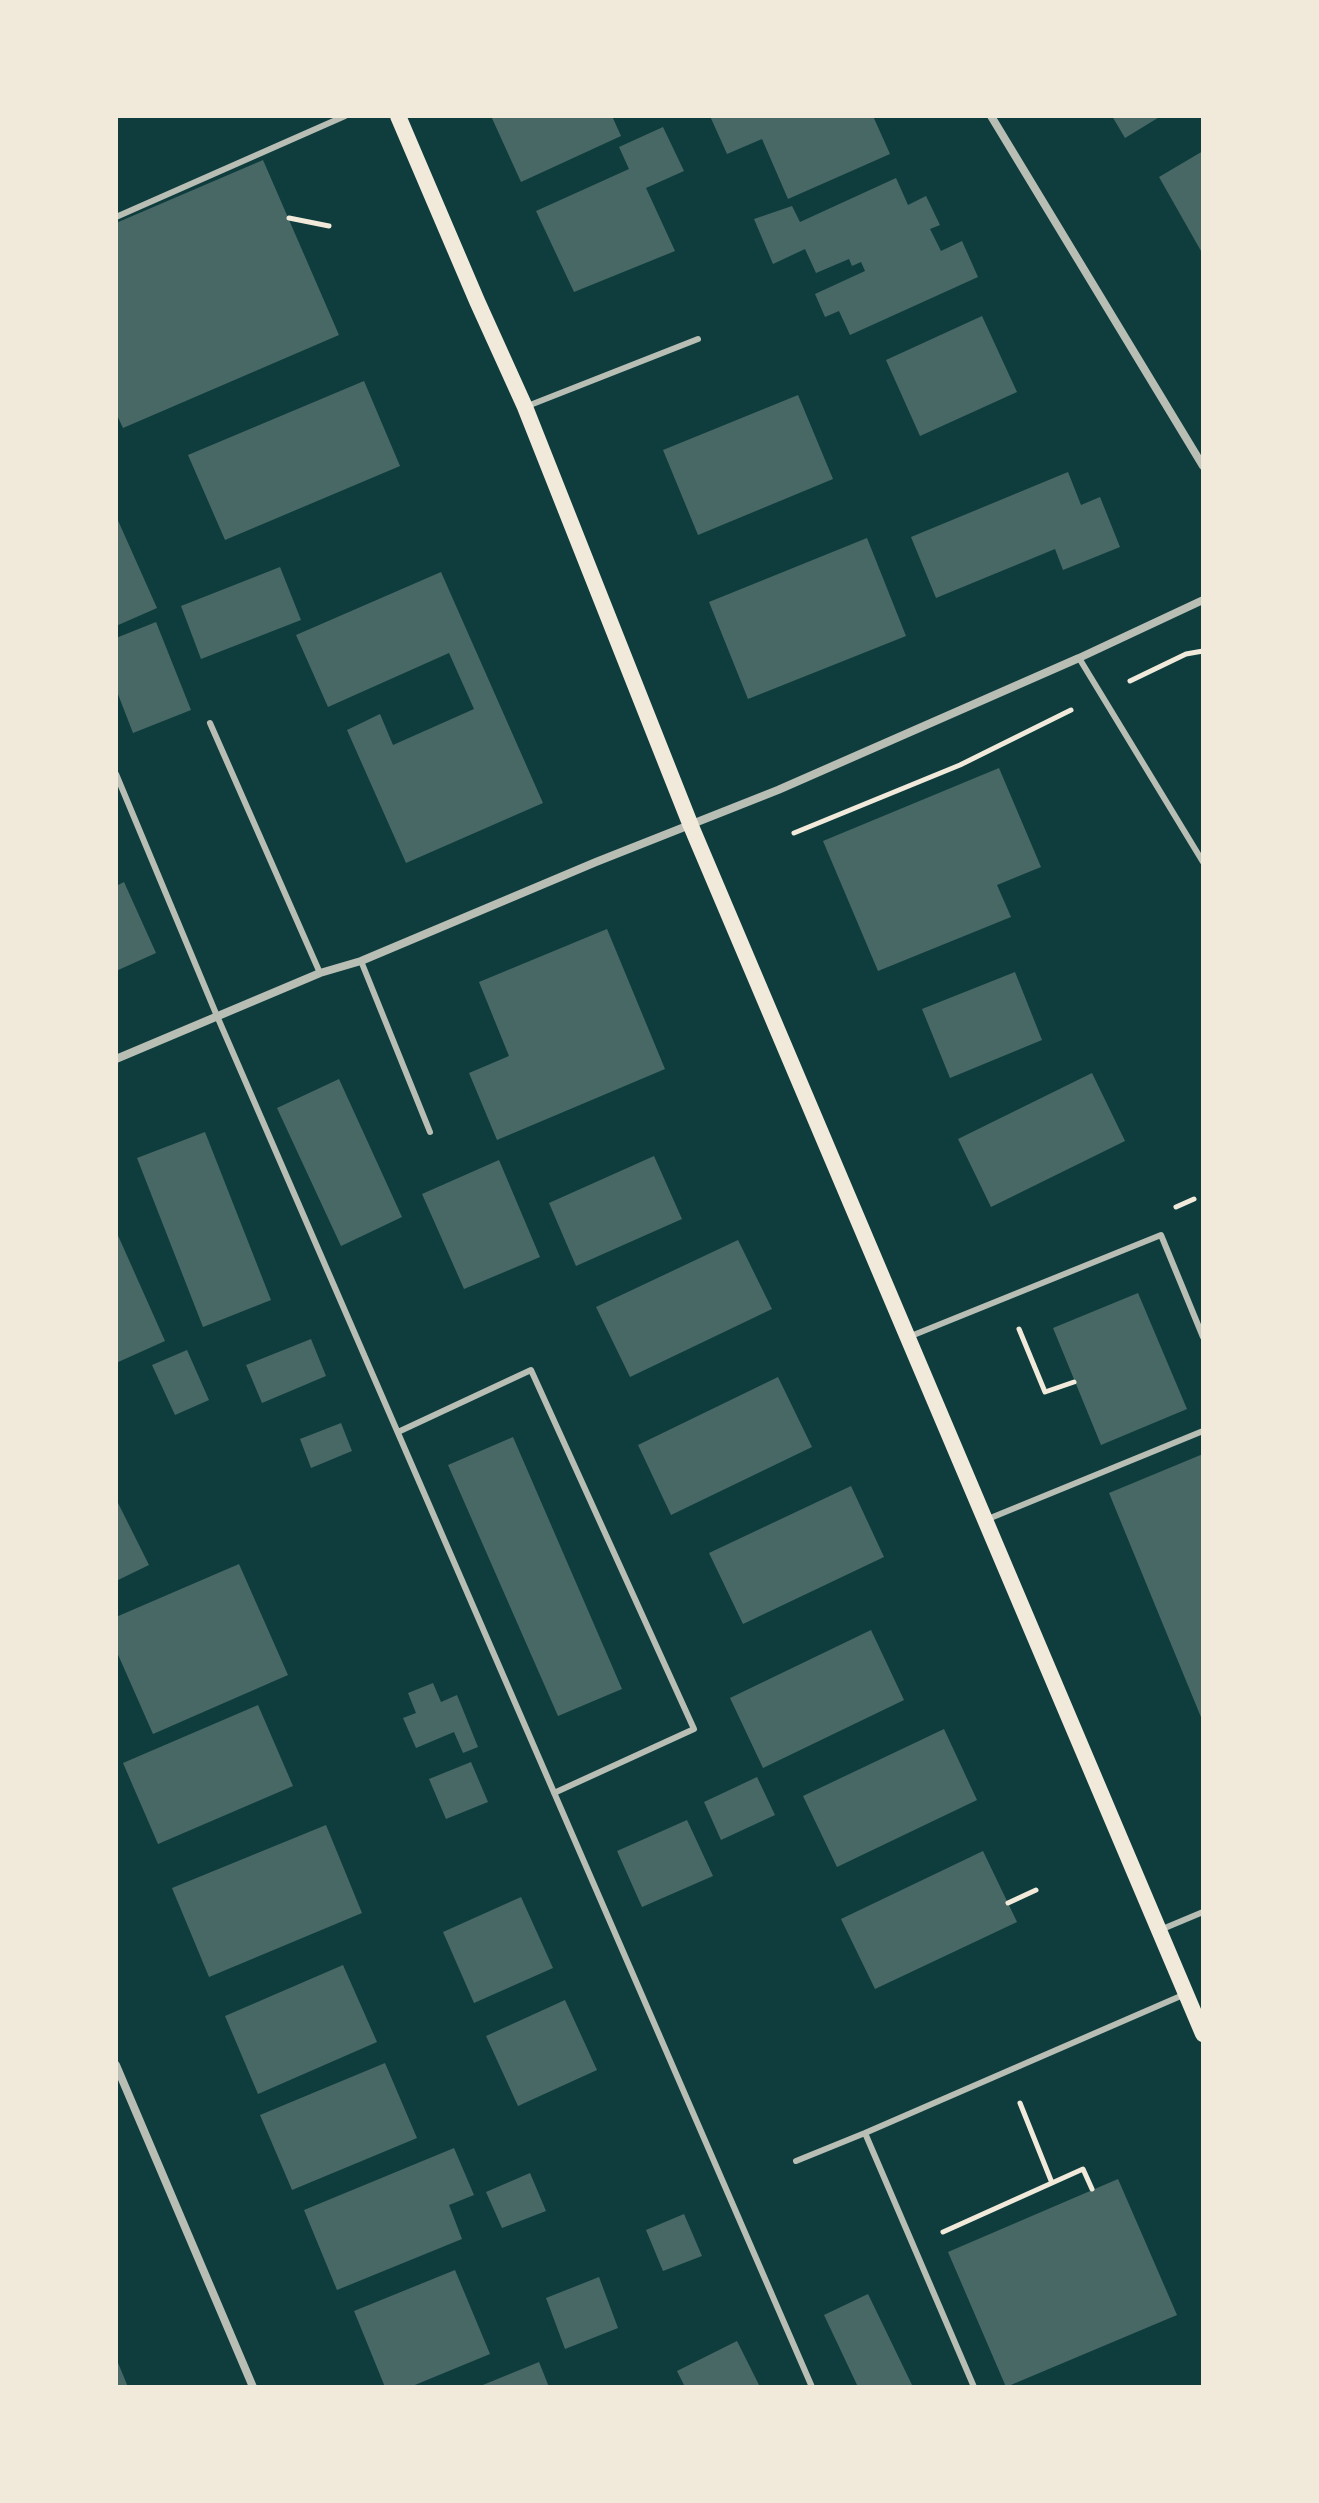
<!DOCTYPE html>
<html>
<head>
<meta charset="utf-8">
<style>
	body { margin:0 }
	#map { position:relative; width:1319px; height:2503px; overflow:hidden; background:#0f3d3e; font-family:Inter,sans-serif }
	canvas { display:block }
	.frame { position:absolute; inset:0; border:118px solid #f1e9da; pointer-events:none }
</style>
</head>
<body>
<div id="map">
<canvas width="1319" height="2503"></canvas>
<div class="frame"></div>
</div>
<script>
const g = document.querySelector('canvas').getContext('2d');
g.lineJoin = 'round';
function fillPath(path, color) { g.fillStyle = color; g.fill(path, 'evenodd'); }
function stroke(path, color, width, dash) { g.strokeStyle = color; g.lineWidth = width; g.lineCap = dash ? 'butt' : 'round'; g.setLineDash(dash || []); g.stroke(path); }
const building = new Path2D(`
	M 491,116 L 612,116 L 621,136 L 521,182 Z
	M 710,116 L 873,116 L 890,154 L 788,199 L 762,139 L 727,154 Z
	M 1112,116 L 1161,116 L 1125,138 Z
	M 663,127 L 684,171 L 646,188 L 675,251 L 574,292 L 536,211 L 629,169 L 619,147 Z
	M 1203,151 L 1203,250 L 1201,251 L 1159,177 Z
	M 263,160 L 339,335 L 123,428 L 116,413 L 116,223 Z
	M 896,178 L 908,205 L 926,196 L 940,225 L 930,229 L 941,251 L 962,241 L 978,277 L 850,335 L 839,311 L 825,317 L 815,294 L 865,271 L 861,262 L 852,266 L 849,259 L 816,273 L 805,249 L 773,264 L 754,219 L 792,206 L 800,222 Z
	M 982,316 L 1017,392 L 920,436 L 886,360 Z
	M 364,381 L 400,466 L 225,540 L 188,455 Z
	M 798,395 L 833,479 L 698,535 L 663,450 Z
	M 1068,472 L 1081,505 L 1100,497 L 1120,547 L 1063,570 L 1055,549 L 936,598 L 911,537 Z
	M 116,516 L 157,608 L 116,626 Z
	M 867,538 L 906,636 L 748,699 L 709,602 Z
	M 280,567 L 301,620 L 201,659 L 181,606 Z
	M 441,572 L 543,803 L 406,863 L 347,730 L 380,714 L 393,745 L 474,709 L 449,653 L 328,707 L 296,635 Z
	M 156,622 L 191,710 L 133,733 L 116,689 L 116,638 Z
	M 999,768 L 1041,867 L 997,885 L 1011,917 L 878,971 L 823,841 Z
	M 124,882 L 156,953 L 116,971 L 116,886 Z
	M 607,929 L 665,1069 L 497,1140 L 469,1073 L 509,1056 L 479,982 Z
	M 1015,972 L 1042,1040 L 950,1078 L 922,1009 Z
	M 1092,1073 L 1125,1141 L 991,1207 L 958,1139 Z
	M 339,1079 L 402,1217 L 341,1246 L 277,1108 Z
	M 205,1132 L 271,1300 L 203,1327 L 137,1158 Z
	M 654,1156 L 682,1219 L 576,1266 L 549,1203 Z
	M 499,1160 L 540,1257 L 464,1289 L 422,1194 Z
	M 116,1231 L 165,1341 L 116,1363 Z
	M 738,1240 L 772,1309 L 630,1377 L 596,1307 Z
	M 1138,1293 L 1187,1409 L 1101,1445 L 1053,1328 Z
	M 311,1339 L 326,1376 L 262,1403 L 246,1365 Z
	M 187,1350 L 209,1400 L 175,1415 L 152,1365 Z
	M 778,1377 L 812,1447 L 671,1515 L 638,1445 Z
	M 341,1423 L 352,1451 L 311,1468 L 300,1439 Z
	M 513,1437 L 622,1689 L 558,1716 L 448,1465 Z
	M 1203,1454 L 1203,1722 L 1109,1493 Z
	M 851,1486 L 884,1557 L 743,1624 L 709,1553 Z
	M 116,1499 L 149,1565 L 116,1581 Z
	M 239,1564 L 288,1675 L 153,1734 L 116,1650 L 116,1617 Z
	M 871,1630 L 904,1700 L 763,1768 L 730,1698 Z
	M 433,1683 L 441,1702 L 457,1695 L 478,1747 L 463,1753 L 454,1732 L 416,1748 L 403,1718 L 416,1713 L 408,1693 Z
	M 258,1705 L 293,1786 L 158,1844 L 123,1763 Z
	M 944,1729 L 977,1800 L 837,1867 L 803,1796 Z
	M 471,1762 L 488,1802 L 446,1819 L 429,1779 Z
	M 757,1777 L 775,1815 L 721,1840 L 704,1802 Z
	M 687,1820 L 713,1876 L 642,1907 L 617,1851 Z
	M 326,1825 L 362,1913 L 209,1977 L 172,1888 Z
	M 983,1851 L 1017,1922 L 875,1989 L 841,1919 Z
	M 521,1897 L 553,1968 L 474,2003 L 443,1932 Z
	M 343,1965 L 377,2042 L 258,2094 L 225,2016 Z
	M 565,2000 L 597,2070 L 518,2106 L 486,2036 Z
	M 385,2063 L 417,2138 L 292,2190 L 260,2115 Z
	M 454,2148 L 474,2195 L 449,2205 L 462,2239 L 337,2290 L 304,2210 Z
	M 530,2173 L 546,2211 L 502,2228 L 486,2192 Z
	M 1118,2179 L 1177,2315 L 1006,2387 L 948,2252 Z
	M 684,2214 L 702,2256 L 663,2271 L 646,2230 Z
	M 455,2270 L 490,2354 L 410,2387 L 385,2387 L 354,2311 Z
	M 599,2277 L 618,2328 L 565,2349 L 546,2298 Z
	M 868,2294 L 913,2387 L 858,2387 L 824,2315 Z
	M 737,2341 L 760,2387 L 685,2387 L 677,2371 Z
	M 116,2358 L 128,2387 L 116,2387 Z
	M 539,2362 L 549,2387 L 478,2387 Z`);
const path = new Path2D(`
	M 289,218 L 329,226
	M 1130,681 L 1186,654 L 1203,651
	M 794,833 L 960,765 L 1071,710
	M 1176,1207 L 1194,1199
	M 1019,1329 L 1045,1392 L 1074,1382
	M 1008,1903 L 1036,1890
	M 1020,2103 L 1052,2183
	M 943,2232 L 1083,2169 L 1092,2189`);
const service = new Path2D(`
	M 116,217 L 345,116
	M 525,407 L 698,339
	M 1079,658 L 1203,862
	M 210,723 L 320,973
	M 116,774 L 217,1016 L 812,2387
	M 361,961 L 430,1132
	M 911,1336 L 1161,1235 L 1203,1337
	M 398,1432 L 531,1370 L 694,1729 L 554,1793
	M 988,1519 L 1203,1431
	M 1160,1930 L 1203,1912
	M 865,2133 L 974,2387
	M 796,2161 L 865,2133 L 1183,1995`);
const minor = new Path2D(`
	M 991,116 L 1203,466
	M 116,1059 L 320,973 L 361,961 L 596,862 L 778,790 L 1079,658 L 1203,600
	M 116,2065 L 253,2387`);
const secondary = new Path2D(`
	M 398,116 L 477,301 L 525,407 L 691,826 L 1203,2034`);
fillPath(building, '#486865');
stroke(path, '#f1e9da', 5);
stroke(service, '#b8beb3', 6);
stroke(minor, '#b8beb3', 8);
stroke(secondary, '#f1e9da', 16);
</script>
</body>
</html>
